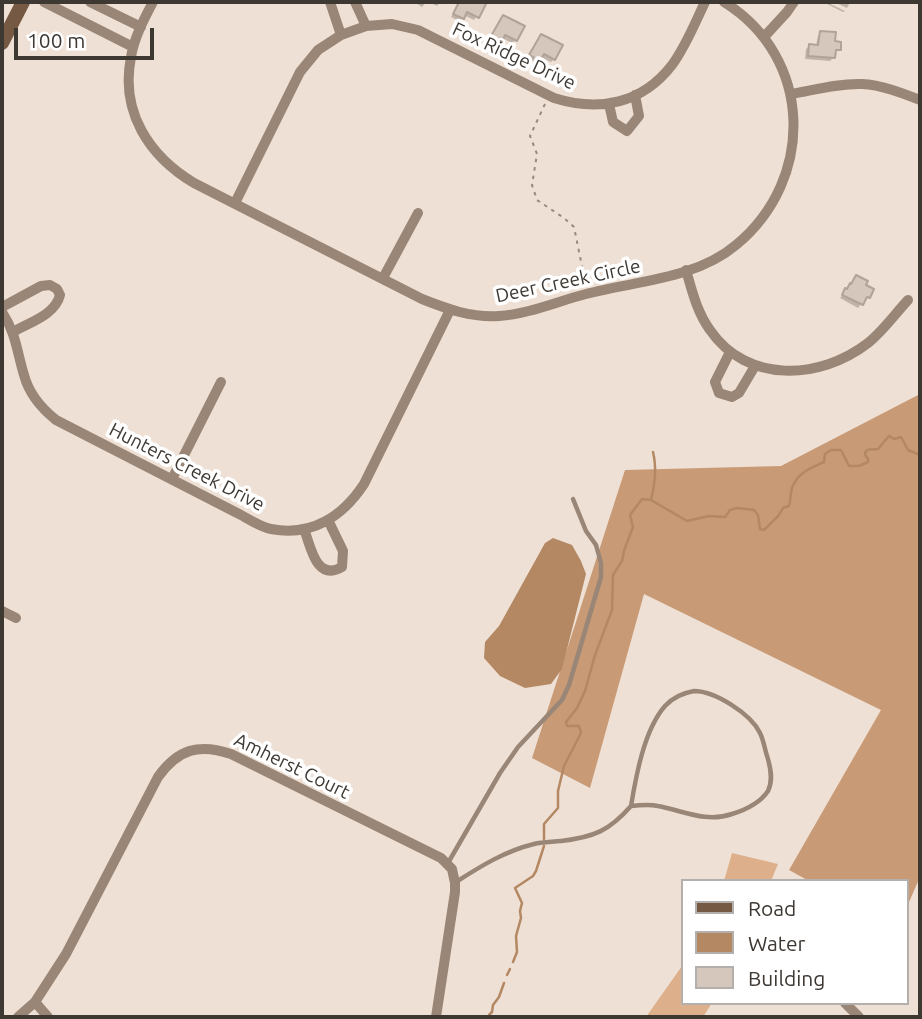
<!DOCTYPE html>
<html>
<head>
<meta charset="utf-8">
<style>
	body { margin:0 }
	#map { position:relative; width:922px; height:1019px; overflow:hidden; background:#efe0d5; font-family:Ubuntu,sans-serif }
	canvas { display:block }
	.frame { position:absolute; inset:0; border:4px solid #3e3833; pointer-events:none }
	.legend { position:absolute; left:681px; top:879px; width:228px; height:126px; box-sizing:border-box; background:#fff; border:2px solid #b2afad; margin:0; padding:9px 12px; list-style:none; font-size:21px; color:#3e3833 }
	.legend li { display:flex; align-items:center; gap:14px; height:35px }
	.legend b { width:35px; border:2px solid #b2afad }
	.scale { position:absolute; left:14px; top:28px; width:140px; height:32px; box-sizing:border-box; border:4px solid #3e3833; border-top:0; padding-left:9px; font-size:21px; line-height:24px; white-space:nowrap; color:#3e3833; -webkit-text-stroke:5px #fff; paint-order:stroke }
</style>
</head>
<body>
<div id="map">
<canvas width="922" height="1019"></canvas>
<div class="frame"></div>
<ul class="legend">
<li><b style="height:9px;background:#755942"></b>Road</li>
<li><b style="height:19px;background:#b38862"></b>Water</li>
<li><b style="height:19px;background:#d5c7bb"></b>Building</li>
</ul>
<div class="scale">100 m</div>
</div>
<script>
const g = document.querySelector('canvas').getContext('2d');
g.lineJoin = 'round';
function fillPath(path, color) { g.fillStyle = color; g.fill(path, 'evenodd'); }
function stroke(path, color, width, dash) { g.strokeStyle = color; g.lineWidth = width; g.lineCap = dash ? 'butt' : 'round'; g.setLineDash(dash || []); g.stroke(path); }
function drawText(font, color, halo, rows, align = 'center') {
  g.font = font + ' Ubuntu,sans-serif'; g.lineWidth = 7; g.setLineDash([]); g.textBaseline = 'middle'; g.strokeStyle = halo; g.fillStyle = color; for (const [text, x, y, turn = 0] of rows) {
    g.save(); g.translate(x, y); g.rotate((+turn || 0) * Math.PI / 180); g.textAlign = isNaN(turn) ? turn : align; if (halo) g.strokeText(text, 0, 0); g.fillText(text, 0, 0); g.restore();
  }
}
const green = new Path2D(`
	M 732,853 L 778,864 L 771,881 L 724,881 Z
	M 682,966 L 682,1003 L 712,1003 L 703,1017 L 646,1017 Z`);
const forest = new Path2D(`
	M 920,394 L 920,877 L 906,909 L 906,881 L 809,881 L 789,870 L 881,710 L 644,594 L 590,788 L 532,758 L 625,470 L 781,466 Z`);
const water = new Path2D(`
	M 553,538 L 572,545 L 581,561 L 586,574 L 562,669 L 551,684 L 525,688 L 500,676 L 484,658 L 485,642 L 499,626 L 545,543 Z`);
const shadow = new Path2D(`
	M 414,2 L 426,2 L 422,7 Z
	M 429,2 L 440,2 L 437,6 Z
	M 460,2 L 479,2 L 484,4 L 474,20 L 464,15 L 459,21 L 451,17 Z
	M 826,2 L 845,11 L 843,12 L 825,3 Z
	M 834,2 L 850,2 L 847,8 Z
	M 503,17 L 516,40 L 512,43 L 502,38 L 497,44 L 489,39 Z
	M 821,33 L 839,49 L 834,52 L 833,58 L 830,61 L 805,59 L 806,49 L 809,46 L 816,46 L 818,36 Z
	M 538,39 L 554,59 L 551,62 L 540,57 L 536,63 L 527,59 Z
	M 851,285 L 864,285 L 868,297 L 865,300 L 864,300 L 858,308 L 840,298 Z`);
const stream = new Path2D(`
	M 651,500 C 655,484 657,468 653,452
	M 544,839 L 544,824 L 558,808 L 558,791 L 564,766 L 581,733 L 579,726 L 567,726 L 566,722 L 577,708 L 585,691 L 595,655 L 612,610 L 613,575 L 622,561 L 624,551 L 633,527 L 630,515 L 642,499 L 651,500 L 687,521 L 709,516 L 725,517 L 730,510 L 737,508 L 754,510 L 758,515 L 760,529 L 764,530 L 779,515 L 783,508 L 789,506 C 791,500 790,494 792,488 C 797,473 811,468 824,462 L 825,454 L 831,450 L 841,450 L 849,466 L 859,466 L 868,462 L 868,459 L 865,455 C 865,447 872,450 878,449 L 889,436 L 894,439 L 901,437 L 908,450 L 920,455
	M 513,962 L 517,952 L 516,936 L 521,918 L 520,911 L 522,903 L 515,888 L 533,876 L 536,871 L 544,846
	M 507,975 L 510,969
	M 489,1017 L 489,1015 L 492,1012 L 493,1005 L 499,997 L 504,983`);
const building = new Path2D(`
	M 459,2 L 487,2 L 479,18 L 467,12 L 464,19 L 453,14 Z
	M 503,15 L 525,26 L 517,41 L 505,35 L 502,42 L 491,36 Z
	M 820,31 L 836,32 L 835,41 L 841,42 L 841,50 L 836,50 L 835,58 L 808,56 L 809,44 L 818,45 Z
	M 541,34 L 563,45 L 555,60 L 544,54 L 540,61 L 529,55 Z
	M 856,275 L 868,281 L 866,285 L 874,289 L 870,298 L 867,297 L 863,305 L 842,295 L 845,288 L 847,289 L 850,283 L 851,284 Z`);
const path = new Path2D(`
	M 545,104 L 530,136 L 537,154 L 532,185 L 537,200 L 564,218 L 574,227 L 586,286`);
const lane = new Path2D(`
	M 694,691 C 715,691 751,714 760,733 C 764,741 765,751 768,759 C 771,770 773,781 768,791 C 760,803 745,810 732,814 C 706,823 684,811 658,806 C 649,804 640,805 631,806 C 636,776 644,730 665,706 C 673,697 683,693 694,691 Z
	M 448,863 L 500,773 L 518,747 L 562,700 L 569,685 L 601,577 L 601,563 L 596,545 L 586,531 L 573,499
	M 456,882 C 481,866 505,851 534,844 C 542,842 552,842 561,841 C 594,837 609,831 631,806`);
const street = new Path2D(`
	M 44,2 L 133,47
	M 90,2 L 141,27
	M 153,2 C 144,19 134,38 131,57 C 120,112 149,156 194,183 L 422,299 C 447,309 472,318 499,316 C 529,314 558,301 586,294 C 635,281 696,279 736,245 C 816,179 813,57 724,2
	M 330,2 L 341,35
	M 355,2 L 366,26
	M 764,37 L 787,12 L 794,2
	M 791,94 C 814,90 839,83 862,84 C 882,85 902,93 920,100
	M 609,104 L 613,122 L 627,131 L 639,116 L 635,95
	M 235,203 L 300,72 L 318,50 L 341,35 L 366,26 L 392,24 L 418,30 L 554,98 C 599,112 642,104 672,65 C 686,46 695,23 705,2
	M 686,270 C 692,291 697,312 710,330 C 747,384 820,380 868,343 C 883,331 895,314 908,300
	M 383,278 L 418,213
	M 2,307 L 41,286 L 50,285 L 57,289 L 60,295 C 55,315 30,322 13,332
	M 2,312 C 16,333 17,352 24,375 C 29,394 41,408 56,420 L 241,515 C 250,520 261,527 271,529 C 312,537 343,516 364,484 L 450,310
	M 730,352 L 715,382 L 719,393 L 732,397 L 739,393 L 755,366
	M 172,479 L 221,382
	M 304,529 C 311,547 316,582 342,567 L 343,551 L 328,520
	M 2,611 L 16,618
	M 35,1002 L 48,1017
	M 845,1003 L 859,1017
	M 18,1017 L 35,1002 L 66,954 L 158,777 C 178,749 199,743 231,754 L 441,858 L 452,869 L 455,883 L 455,892 L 436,1017`);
const secondary = new Path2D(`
	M 2,43 L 23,2`);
const streetNames = [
	["Fox Ridge Drive",514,56,25],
	["Deer Creek Circle",568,281,-12],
	["Hunters Creek Drive",187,467,27],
	["Amherst Court",292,766,26]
];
fillPath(green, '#ddb08b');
fillPath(forest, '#c89b76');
fillPath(water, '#b38862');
fillPath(shadow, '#0003');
stroke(stream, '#b38862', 2.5);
fillPath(building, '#d5c7bb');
stroke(building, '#b1a398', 2);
stroke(path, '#948a82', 2, [3.5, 5]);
stroke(lane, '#998676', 4.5);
stroke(street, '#998676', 10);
stroke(secondary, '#755942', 14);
drawText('19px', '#3e3833', '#fff', streetNames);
</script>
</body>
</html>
